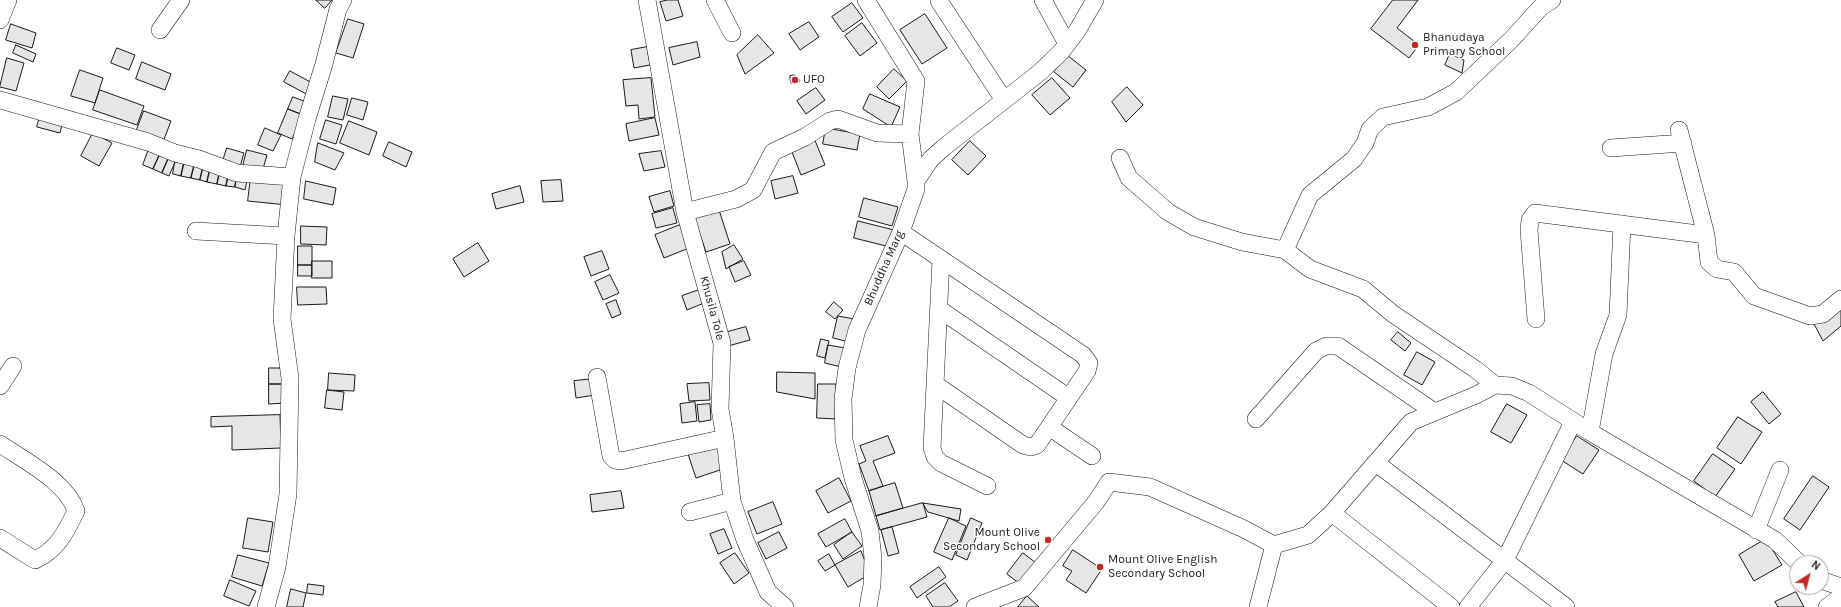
<!DOCTYPE html>
<html>
<head>
<meta charset="utf-8">
<style>
	body { margin:0 }
	#map { position:relative; width:1841px; height:607px; overflow:hidden; background:#fff; font-family:Karla,sans-serif }
	canvas { display:block }
	.north { position:absolute; left:1789px; top:555px; width:40px; height:40px; box-sizing:border-box; background:#fff; border:1px solid #a3a3a3; border-radius:50%; rotate:36deg; font-size:11px; font-weight:700; line-height:16px; text-align:center; color:#1a1a1a }
	.north::after { content:''; display:block; margin:auto; width:14px; height:18px; background:#c62828; clip-path:polygon(50% 0,100% 100%,50% 72%,0 100%) }
</style>
</head>
<body>
<div id="map">
<canvas width="1841" height="607"></canvas>
<div class="north">N</div>
</div>
<script>
const g = document.querySelector('canvas').getContext('2d');
g.lineJoin = 'round';
function fillPath(path, color) { g.fillStyle = color; g.fill(path, 'evenodd'); }
function stroke(path, color, width, dash) { g.strokeStyle = color; g.lineWidth = width; g.lineCap = dash ? 'butt' : 'round'; g.setLineDash(dash || []); g.stroke(path); }
function drawText(font, color, halo, rows, align = 'center') {
  g.font = font + ' Karla,sans-serif'; g.lineWidth = 3; g.setLineDash([]); g.textBaseline = 'middle'; g.strokeStyle = halo; g.fillStyle = color; for (const [text, x, y, turn = 0] of rows) {
    g.save(); g.translate(x, y); g.rotate((+turn || 0) * Math.PI / 180); g.textAlign = isNaN(turn) ? turn : align; if (halo) g.strokeText(text, 0, 0); g.fillText(text, 0, 0); g.restore();
  }
}
const building = new Path2D(`
	M 316,0 L 332,0 L 325,8 Z
	M 668,0 L 678,0 L 683,16 L 666,21 L 660,2 Z
	M 1393,0 L 1418,0 L 1397,28 L 1419,45 L 1409,58 L 1371,29 Z
	M 852,3 L 863,18 L 843,32 L 832,17 Z
	M 925,14 L 947,48 L 922,64 L 900,30 Z
	M 348,19 L 364,24 L 353,58 L 336,53 Z
	M 809,22 L 819,37 L 800,50 L 789,34 Z
	M 862,23 L 877,43 L 860,56 L 845,36 Z
	M 11,24 L 36,33 L 32,48 L 6,40 Z
	M 758,35 L 774,53 L 745,74 L 737,55 Z
	M 697,42 L 700,57 L 673,65 L 669,48 Z
	M 16,45 L 36,54 L 33,62 L 13,53 Z
	M 647,47 L 650,65 L 634,68 L 631,50 Z
	M 117,48 L 135,55 L 129,70 L 111,63 Z
	M 1450,54 L 1464,60 L 1462,73 L 1445,65 Z
	M 1067,55 L 1086,70 L 1073,87 L 1054,72 Z
	M 7,58 L 24,63 L 16,91 L 0,87 Z
	M 142,62 L 171,74 L 165,90 L 136,79 Z
	M 894,69 L 907,81 L 889,99 L 877,87 Z
	M 80,70 L 103,78 L 95,103 L 71,96 Z
	M 290,71 L 316,85 L 310,96 L 284,82 Z
	M 794,75 L 798,77 L 800,81 L 795,84 L 791,83 L 790,79 L 790,76 Z
	M 651,78 L 655,117 L 639,119 L 638,105 L 626,106 L 623,80 Z
	M 1052,78 L 1070,98 L 1050,115 L 1032,95 Z
	M 1127,87 L 1143,105 L 1126,122 L 1112,102 Z
	M 816,88 L 825,100 L 806,114 L 797,101 Z
	M 100,90 L 144,106 L 137,125 L 93,110 Z
	M 870,94 L 900,107 L 891,127 L 863,109 Z
	M 333,96 L 348,99 L 343,120 L 328,117 Z
	M 293,97 L 307,102 L 303,115 L 288,109 Z
	M 352,98 L 368,102 L 363,120 L 347,115 Z
	M 288,109 L 303,115 L 292,139 L 278,133 Z
	M 144,111 L 171,121 L 163,142 L 136,132 Z
	M 40,116 L 63,121 L 60,133 L 37,127 Z
	M 655,118 L 659,135 L 629,141 L 626,124 Z
	M 326,120 L 342,125 L 336,144 L 320,139 Z
	M 349,121 L 377,132 L 369,155 L 340,143 Z
	M 265,128 L 281,135 L 273,151 L 258,145 Z
	M 826,128 L 860,134 L 857,150 L 823,144 Z
	M 93,133 L 112,143 L 99,166 L 81,156 Z
	M 814,138 L 825,165 L 801,175 L 790,147 Z
	M 970,141 L 986,156 L 968,175 L 952,160 Z
	M 389,142 L 412,152 L 406,167 L 383,156 Z
	M 318,143 L 344,153 L 335,170 L 315,162 Z
	M 227,148 L 244,153 L 240,167 L 223,161 Z
	M 149,149 L 160,154 L 153,169 L 143,165 Z
	M 247,150 L 267,155 L 262,172 L 243,166 Z
	M 661,151 L 665,167 L 644,171 L 639,154 Z
	M 160,154 L 169,157 L 162,173 L 153,169 Z
	M 169,157 L 176,160 L 169,176 L 162,173 Z
	M 175,162 L 184,163 L 181,176 L 173,174 Z
	M 184,163 L 194,166 L 191,178 L 181,176 Z
	M 194,166 L 203,167 L 200,180 L 191,178 Z
	M 203,167 L 210,169 L 207,182 L 200,180 Z
	M 210,169 L 220,171 L 217,184 L 207,182 Z
	M 220,171 L 229,173 L 226,186 L 217,184 Z
	M 229,173 L 237,175 L 235,187 L 226,186 Z
	M 237,175 L 248,177 L 245,190 L 235,187 Z
	M 251,176 L 290,181 L 287,205 L 248,201 Z
	M 793,176 L 798,193 L 775,199 L 771,181 Z
	M 561,180 L 563,201 L 543,202 L 541,181 Z
	M 306,181 L 336,188 L 333,205 L 304,199 Z
	M 520,186 L 524,202 L 496,209 L 492,194 Z
	M 670,191 L 674,206 L 654,212 L 649,197 Z
	M 864,198 L 898,207 L 892,226 L 859,217 Z
	M 673,208 L 677,223 L 656,228 L 652,214 Z
	M 719,210 L 730,244 L 706,252 L 694,217 Z
	M 858,221 L 894,230 L 890,247 L 854,238 Z
	M 680,225 L 689,248 L 664,258 L 655,235 Z
	M 301,226 L 327,227 L 326,245 L 301,244 Z
	M 478,243 L 489,261 L 464,277 L 453,259 Z
	M 734,245 L 743,259 L 726,269 L 722,252 Z
	M 298,246 L 312,246 L 312,265 L 298,265 Z
	M 602,251 L 609,269 L 591,276 L 584,257 Z
	M 312,261 L 332,261 L 332,278 L 312,278 Z
	M 744,261 L 751,275 L 735,282 L 729,267 Z
	M 298,265 L 312,265 L 312,276 L 298,276 Z
	M 610,275 L 619,293 L 603,300 L 595,282 Z
	M 297,287 L 326,287 L 327,304 L 298,305 Z
	M 699,290 L 704,303 L 687,310 L 682,296 Z
	M 616,300 L 621,314 L 612,318 L 606,304 Z
	M 834,302 L 843,310 L 835,319 L 826,312 Z
	M 1841,305 L 1841,326 L 1823,341 L 1814,324 Z
	M 838,316 L 854,319 L 849,342 L 833,338 Z
	M 746,327 L 750,340 L 728,346 L 724,333 Z
	M 1398,332 L 1411,343 L 1405,351 L 1391,340 Z
	M 821,339 L 829,341 L 825,358 L 817,356 Z
	M 828,345 L 845,348 L 841,367 L 825,363 Z
	M 1417,352 L 1435,362 L 1422,385 L 1404,375 Z
	M 269,368 L 285,368 L 286,384 L 269,384 Z
	M 777,372 L 815,373 L 815,399 L 777,392 Z
	M 329,373 L 355,375 L 354,391 L 328,390 Z
	M 593,379 L 595,395 L 576,398 L 574,381 Z
	M 709,383 L 710,400 L 689,401 L 687,384 Z
	M 269,384 L 286,384 L 286,403 L 269,404 Z
	M 818,384 L 836,384 L 836,419 L 817,418 Z
	M 327,390 L 344,392 L 342,410 L 325,408 Z
	M 1763,392 L 1781,414 L 1769,424 L 1751,402 Z
	M 695,402 L 697,421 L 682,423 L 680,404 Z
	M 710,404 L 711,420 L 699,422 L 697,405 Z
	M 1507,404 L 1527,415 L 1511,443 L 1491,432 Z
	M 280,415 L 281,448 L 232,450 L 232,426 L 211,427 L 211,417 Z
	M 1738,417 L 1762,432 L 1741,464 L 1717,448 Z
	M 888,436 L 895,453 L 873,461 L 883,486 L 869,491 L 859,464 L 866,461 L 860,446 Z
	M 1577,436 L 1599,450 L 1583,474 L 1561,460 Z
	M 718,445 L 726,468 L 696,478 L 688,454 Z
	M 1713,454 L 1735,469 L 1715,497 L 1694,481 Z
	M 1813,476 L 1829,487 L 1800,530 L 1784,519 Z
	M 839,478 L 851,501 L 828,513 L 816,491 Z
	M 895,483 L 903,508 L 876,516 L 869,491 Z
	M 621,491 L 624,508 L 592,512 L 590,495 Z
	M 773,502 L 782,524 L 757,534 L 748,512 Z
	M 923,503 L 927,517 L 880,530 L 876,516 Z
	M 923,503 L 961,509 L 959,521 L 928,512 Z
	M 248,518 L 273,522 L 268,552 L 243,548 Z
	M 949,518 L 966,526 L 952,560 L 934,552 Z
	M 971,518 L 982,523 L 967,560 L 956,555 Z
	M 845,519 L 852,532 L 826,547 L 818,534 Z
	M 892,527 L 899,553 L 888,556 L 881,530 Z
	M 724,529 L 732,548 L 718,554 L 710,534 Z
	M 779,532 L 787,548 L 766,559 L 758,543 Z
	M 852,532 L 862,546 L 843,559 L 834,545 Z
	M 1766,539 L 1782,565 L 1754,581 L 1739,555 Z
	M 1073,550 L 1102,569 L 1086,593 L 1066,580 L 1072,571 L 1063,566 Z
	M 861,551 L 870,574 L 848,587 L 835,565 Z
	M 735,553 L 749,573 L 734,584 L 720,563 Z
	M 1023,553 L 1040,566 L 1024,587 L 1007,574 Z
	M 829,554 L 835,565 L 825,571 L 818,561 Z
	M 238,555 L 269,563 L 262,586 L 232,577 Z
	M 939,567 L 946,577 L 917,598 L 910,587 Z
	M 230,580 L 256,591 L 249,606 L 224,596 Z
	M 945,583 L 958,601 L 949,607 L 933,607 L 926,596 Z
	M 308,584 L 324,586 L 323,595 L 307,593 Z
	M 291,589 L 306,593 L 303,607 L 287,607 Z
	M 1796,592 L 1804,607 L 1778,607 L 1775,602 Z
	M 1027,596 L 1039,607 L 1018,607 Z`);
const minor = new Path2D(`
	M 647,0 L 685,212 L 722,343 L 720,409 L 725,438 L 732,501 L 745,540 L 768,592 L 785,607
	M 715,0 L 732,33
	M 866,0 L 916,81 L 910,134 L 916,181
	M 1043,0 L 1067,44
	M 939,1 L 1004,100
	M 0,20 L 8,0
	M 160,30 L 181,0
	M 0,100 L 148,142 L 175,153 L 199,159 L 237,173 L 292,177
	M 1679,130 L 1706,235 L 1709,262 L 1717,269 L 1734,272 L 1754,296 L 1810,316 L 1823,314 L 1841,299
	M 1611,148 L 1683,143
	M 1120,158 L 1129,178 L 1168,212 L 1194,227 L 1242,242 L 1285,250 L 1310,269 L 1363,289 L 1393,314 L 1475,369 L 1495,385
	M 685,212 L 736,199 L 753,190 L 773,152 L 805,137 L 830,121 L 838,119 L 877,133 L 910,134
	M 196,231 L 286,236
	M 901,232 L 1083,355 L 1089,363 L 1087,371 L 1037,445 L 1031,447 L 1023,445 L 936,385
	M 1285,250 L 1310,195 L 1354,159 L 1365,143 L 1370,129 L 1383,117 L 1428,107 L 1456,92 L 1511,40 L 1541,7 L 1552,0
	M 941,259 L 932,448 L 935,457 L 941,463 L 987,486
	M 939,309 L 1069,398
	M 1536,319 L 1529,230 L 1530,220 L 1535,213 L 1706,235
	M 597,377 L 611,456 L 615,460 L 621,461 L 725,438
	M 0,386 L 13,366
	M 1256,419 L 1316,351 L 1326,346 L 1338,346 L 1433,411
	M 1049,427 L 1092,456
	M 1590,432 L 1604,354 L 1618,315 L 1622,224
	M 0,444 C 25,461 67,482 76,511 C 66,532 57,550 35,560 L 0,538
	M 1376,463 L 1566,607
	M 690,512 L 732,501
	M 1332,513 L 1451,607
	M 1756,530 L 1780,470
	M 1274,545 L 1308,535 L 1332,513 L 1411,422 L 1476,395 L 1495,385 L 1512,386 L 1529,393 L 1590,432 L 1775,540 L 1799,563
	M 1821,580 L 1841,587
	M 266,607 L 277,567 L 288,494 L 290,378 L 282,319 L 286,236 L 292,177 L 307,119 L 324,64 L 338,9 L 343,0
	M 868,607 L 872,585 L 873,558 L 870,531 L 853,478 L 844,440 L 843,399 L 847,368 L 857,330 L 901,232 L 916,189 L 916,181 L 931,159 L 943,148 L 1039,73 L 1061,52 L 1077,31 L 1095,0
	M 975,607 L 1024,588 L 1096,502 L 1109,482 L 1150,487 L 1244,529 L 1274,545 L 1258,607
	M 1468,607 L 1505,560 L 1573,422
	M 1827,607 L 1841,597`);
const markers = [
	[1415,45,4,"#c62828"],
	[795,80,4,"#c62828"],
	[1048,540,4,"#c62828"],
	[1100,567,4,"#c62828"]
];
const poiNames = [
	["Bhanudaya",1423,38],
	["Primary School",1423,52],
	["UFO",803,80],
	["Mount Olive",1040,533,"right"],
	["Secondary School",1040,547,"right"],
	["Mount Olive English",1108,560],
	["Secondary School",1108,574]
];
const streetNames = [
	["Bhuddha Marg",884,268,-66],
	["Khusila Tole",712,308,75]
];
fillPath(building, '#e6e6e6');
stroke(building, '#1a1a1a', 1);
stroke(minor, '#1a1a1a', 18);
stroke(minor, '#fff', 17);
for (const [x, y, r, color] of markers) { const dot = new Path2D(); dot.arc(x, y, r, 0, 2 * Math.PI); g.fillStyle = color; g.fill(dot); stroke(dot, '#fff', 1.5); }
drawText('12px', '#1a1a1a', '#fff', poiNames, 'left');
drawText('12px', '#1a1a1a', '#fff', streetNames);
</script>
</body>
</html>
